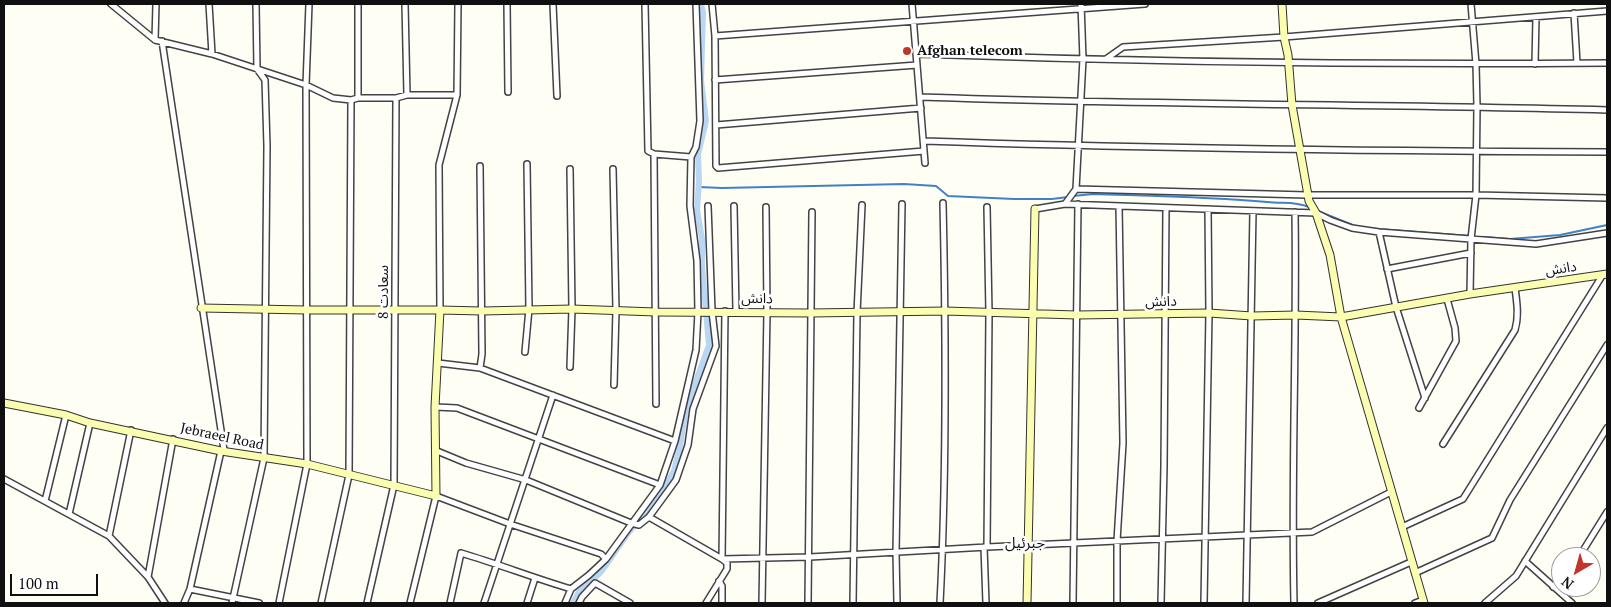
<!DOCTYPE html>
<html>
<head>
<meta charset="utf-8">
<style>
	body { margin:0 }
	#map { position:relative; width:1611px; height:607px; overflow:hidden; background:#fffef4; font-family:"PT Serif",serif }
	canvas { display:block }
	.frame { position:absolute; inset:0; border:5px solid #101010; pointer-events:none }
	.north { position:absolute; left:1551px; top:547px; width:50px; height:50px; box-sizing:border-box; background:#fff; border:1px solid #9f9f9f; border-radius:50%; rotate:218deg; font-size:14px; font-weight:700; line-height:20px; text-align:center; color:#101010 }
	.north::after { content:''; display:block; margin:auto; width:18px; height:22px; background:#bf372a; clip-path:polygon(50% 0,100% 100%,50% 72%,0 100%) }
	.scale { position:absolute; left:10px; top:574px; width:88px; height:22px; box-sizing:border-box; border:2px solid #101010; border-top:0; padding-left:6px; font-size:15px; line-height:18px; white-space:nowrap; color:#101010; -webkit-text-stroke:4px #fff; paint-order:stroke }
</style>
</head>
<body>
<div id="map">
<canvas width="1611" height="607"></canvas>
<div class="frame"></div>
<div class="north">N</div>
<div class="scale">100 m</div>
</div>
<script>
const g = document.querySelector('canvas').getContext('2d');
g.lineJoin = 'round';
function stroke(path, color, width, dash) { g.strokeStyle = color; g.lineWidth = width; g.lineCap = dash ? 'butt' : 'round'; g.setLineDash(dash || []); g.stroke(path); }
function drawText(font, color, halo, rows, align = 'center') {
  g.font = font + ' "PT Serif","Noto Sans Arabic",serif'; g.lineWidth = 5; g.setLineDash([]); g.textBaseline = 'middle'; g.strokeStyle = halo; g.fillStyle = color; for (const [text, x, y, turn = 0] of rows) {
    g.save(); g.translate(x, y); g.rotate((+turn || 0) * Math.PI / 180); g.textAlign = isNaN(turn) ? turn : align; if (halo) g.strokeText(text, 0, 0); g.fillText(text, 0, 0); g.restore();
  }
}
const stream = new Path2D(`
	M 699,187 L 722,188 L 904,184 L 936,186 L 948,196 L 1014,199 L 1052,199 L 1068,197
	M 1073,196 L 1093,194 C 1151,196 1209,197 1267,202 C 1283,204 1294,201 1309,207
	M 1318,211 L 1355,226
	M 1365,228 L 1510,239 L 1560,235 L 1607,225`);
const canal = new Path2D(`
	M 573,603 L 579,592 L 601,572 L 628,533 L 662,492 L 674,471 L 680,446 L 686,409 L 709,345 L 702,267 L 702,239 L 697,210 L 699,181 L 698,154 L 706,121 L 701,80 L 703,13 L 701,4`);
const street = new Path2D(`
	M 111,4 L 155,40 L 212,54 L 306,85 L 333,98 L 351,100 L 358,98 L 396,98 L 407,95 L 457,95
	M 209,4 L 212,54
	M 405,4 L 407,95
	M 507,4 L 508,92
	M 553,4 L 557,96
	M 645,4 L 648,151 L 654,154 L 691,157
	M 712,4 L 715,36 L 716,166 L 718,168 L 924,151
	M 912,4 L 925,163
	M 1574,13 L 1577,63
	M 715,36 L 1145,4
	M 155,40 L 156,4
	M 162,41 L 224,450
	M 916,54 C 1147,62 1377,65 1607,63
	M 1106,59 L 1123,47 L 1284,37 L 1607,11
	M 1535,64 L 1536,17
	M 715,80 L 917,65
	M 920,97 C 1149,105 1378,104 1607,110
	M 358,98 L 358,4
	M 716,125 L 921,108
	M 924,141 C 1152,149 1379,151 1607,152
	M 654,154 L 656,404
	M 480,166 L 482,354 L 480,368
	M 570,169 L 572,309 L 570,367
	M 613,169 L 616,310 L 614,385
	M 1076,189 L 1307,195 L 1476,195 L 1607,198
	M 1065,204 L 1076,189 L 1083,59 L 1081,4
	M 734,206 L 736,311
	M 1035,209 L 1065,204 L 1316,213 L 1330,220 L 1352,228 L 1379,232 L 1536,244 L 1607,233
	M 1379,232 L 1396,307 L 1425,398
	M 1387,269 L 1471,253
	M 1470,294 L 1471,239 L 1476,195 L 1477,106 L 1476,64 L 1471,4
	M 440,310 L 439,165 L 457,95 L 458,4
	M 525,352 L 529,309 L 527,164
	M 438,363 L 480,368 L 675,441
	M 435,407 L 457,408 L 660,485
	M 1419,408 L 1456,341 L 1455,328 L 1447,299
	M 1443,444 L 1515,330 C 1519,316 1517,303 1515,288
	M 437,451 L 466,463 L 526,480 L 631,523 L 639,525 L 649,517 L 676,480 L 688,445 L 693,409 L 716,346 L 712,311 L 708,206
	M 4,479 L 109,536 L 148,577 L 165,603
	M 45,501 L 66,415
	M 69,514 L 90,423
	M 649,517 L 722,559 L 810,557 L 987,547 L 1312,532 L 1391,492
	M 1402,527 L 1463,499 L 1602,276
	M 109,536 L 131,430
	M 984,547 L 986,603
	M 987,547 L 989,313 L 987,207
	M 1579,557 L 1607,512
	M 1525,561 L 1572,603
	M 1415,573 L 1492,538 L 1510,500 L 1607,345
	M 148,577 L 173,439
	M 719,581 L 722,586 L 722,603
	M 1553,587 L 1561,578
	M 190,589 L 259,603
	M 184,603 L 190,589 L 221,451
	M 232,603 L 264,458 L 267,146 L 265,80 L 257,69 L 256,4
	M 279,603 L 307,464 L 306,85 L 309,4
	M 321,603 L 349,475 L 351,100
	M 367,603 L 394,485 L 396,98
	M 410,603 L 436,496 L 510,524 L 601,554 L 606,559
	M 450,603 L 461,553 C 498,564 534,578 571,589
	M 484,603 L 553,395
	M 527,603 L 535,578
	M 565,603 L 571,589 L 589,575 L 606,559 L 660,485 L 675,441 L 696,350 L 698,312 L 697,261 L 690,206 L 691,157 L 696,147 L 700,121 L 696,4
	M 579,603 L 582,597 L 595,583 L 630,603
	M 706,603 L 727,569 L 727,563 L 722,559 L 725,311
	M 762,603 L 767,312 L 766,207
	M 808,603 L 812,212
	M 853,603 L 857,313 L 862,205
	M 897,603 L 896,552 L 902,204
	M 940,603 C 947,470 946,337 943,203
	M 1073,603 L 1078,204
	M 1117,603 L 1117,541 L 1123,443 L 1119,206
	M 1161,603 L 1164,466 L 1166,208
	M 1204,603 L 1209,313 L 1208,209
	M 1246,603 L 1253,211
	M 1294,603 C 1291,473 1297,343 1295,212
	M 1318,603 L 1411,562
	M 1415,603 L 1423,600
	M 1485,603 L 1516,576 L 1607,428`);
const secondary = new Path2D(`
	M 1282,4 L 1284,37 L 1288,55 L 1292,105 L 1309,201 L 1316,213 L 1330,255 L 1341,317 L 1424,603
	M 201,308 L 307,310 L 440,310
	M 4,403 L 66,415 L 90,423 L 221,451 L 307,464 L 436,496 L 435,407 L 440,310 L 482,311 L 572,309 L 656,312 L 811,313 L 945,311 L 1077,315 L 1209,313 L 1252,316 L 1296,315 L 1341,317 L 1470,294 L 1607,274
	M 1027,603 L 1035,209`);
const markers = [
	[907,51,5,"#bf372a"]
];
const poiNames = [
	["Afghan telecom",917,51]
];
const streetNames = [
	["دانش",1561,269,-8],
	["سعادت 8",384,292,-90],
	["دانش",757,299,1],
	["دانش",1161,302,-1],
	["Jebraeel Road",222,437,12]
];
const neighbourhoodNames = [
	["جبرئیل",1025,544]
];
stroke(stream, '#4181cb', 2);
stroke(canal, '#b9d7f5', 6);
stroke(street, '#434343', 8);
stroke(secondary, '#323232', 9);
stroke(street, '#fff', 5);
stroke(secondary, '#fbfdb0', 7);
for (const [x, y, r, color] of markers) { const dot = new Path2D(); dot.arc(x, y, r, 0, 2 * Math.PI); g.fillStyle = color; g.fill(dot); stroke(dot, '#fff', 2); }
drawText('bold 14px', '#101010', '#fff', poiNames, 'left');
drawText('14px', '#101010', '#fff', streetNames);
drawText('15px', '#101010', '#fff', neighbourhoodNames);
</script>
</body>
</html>
